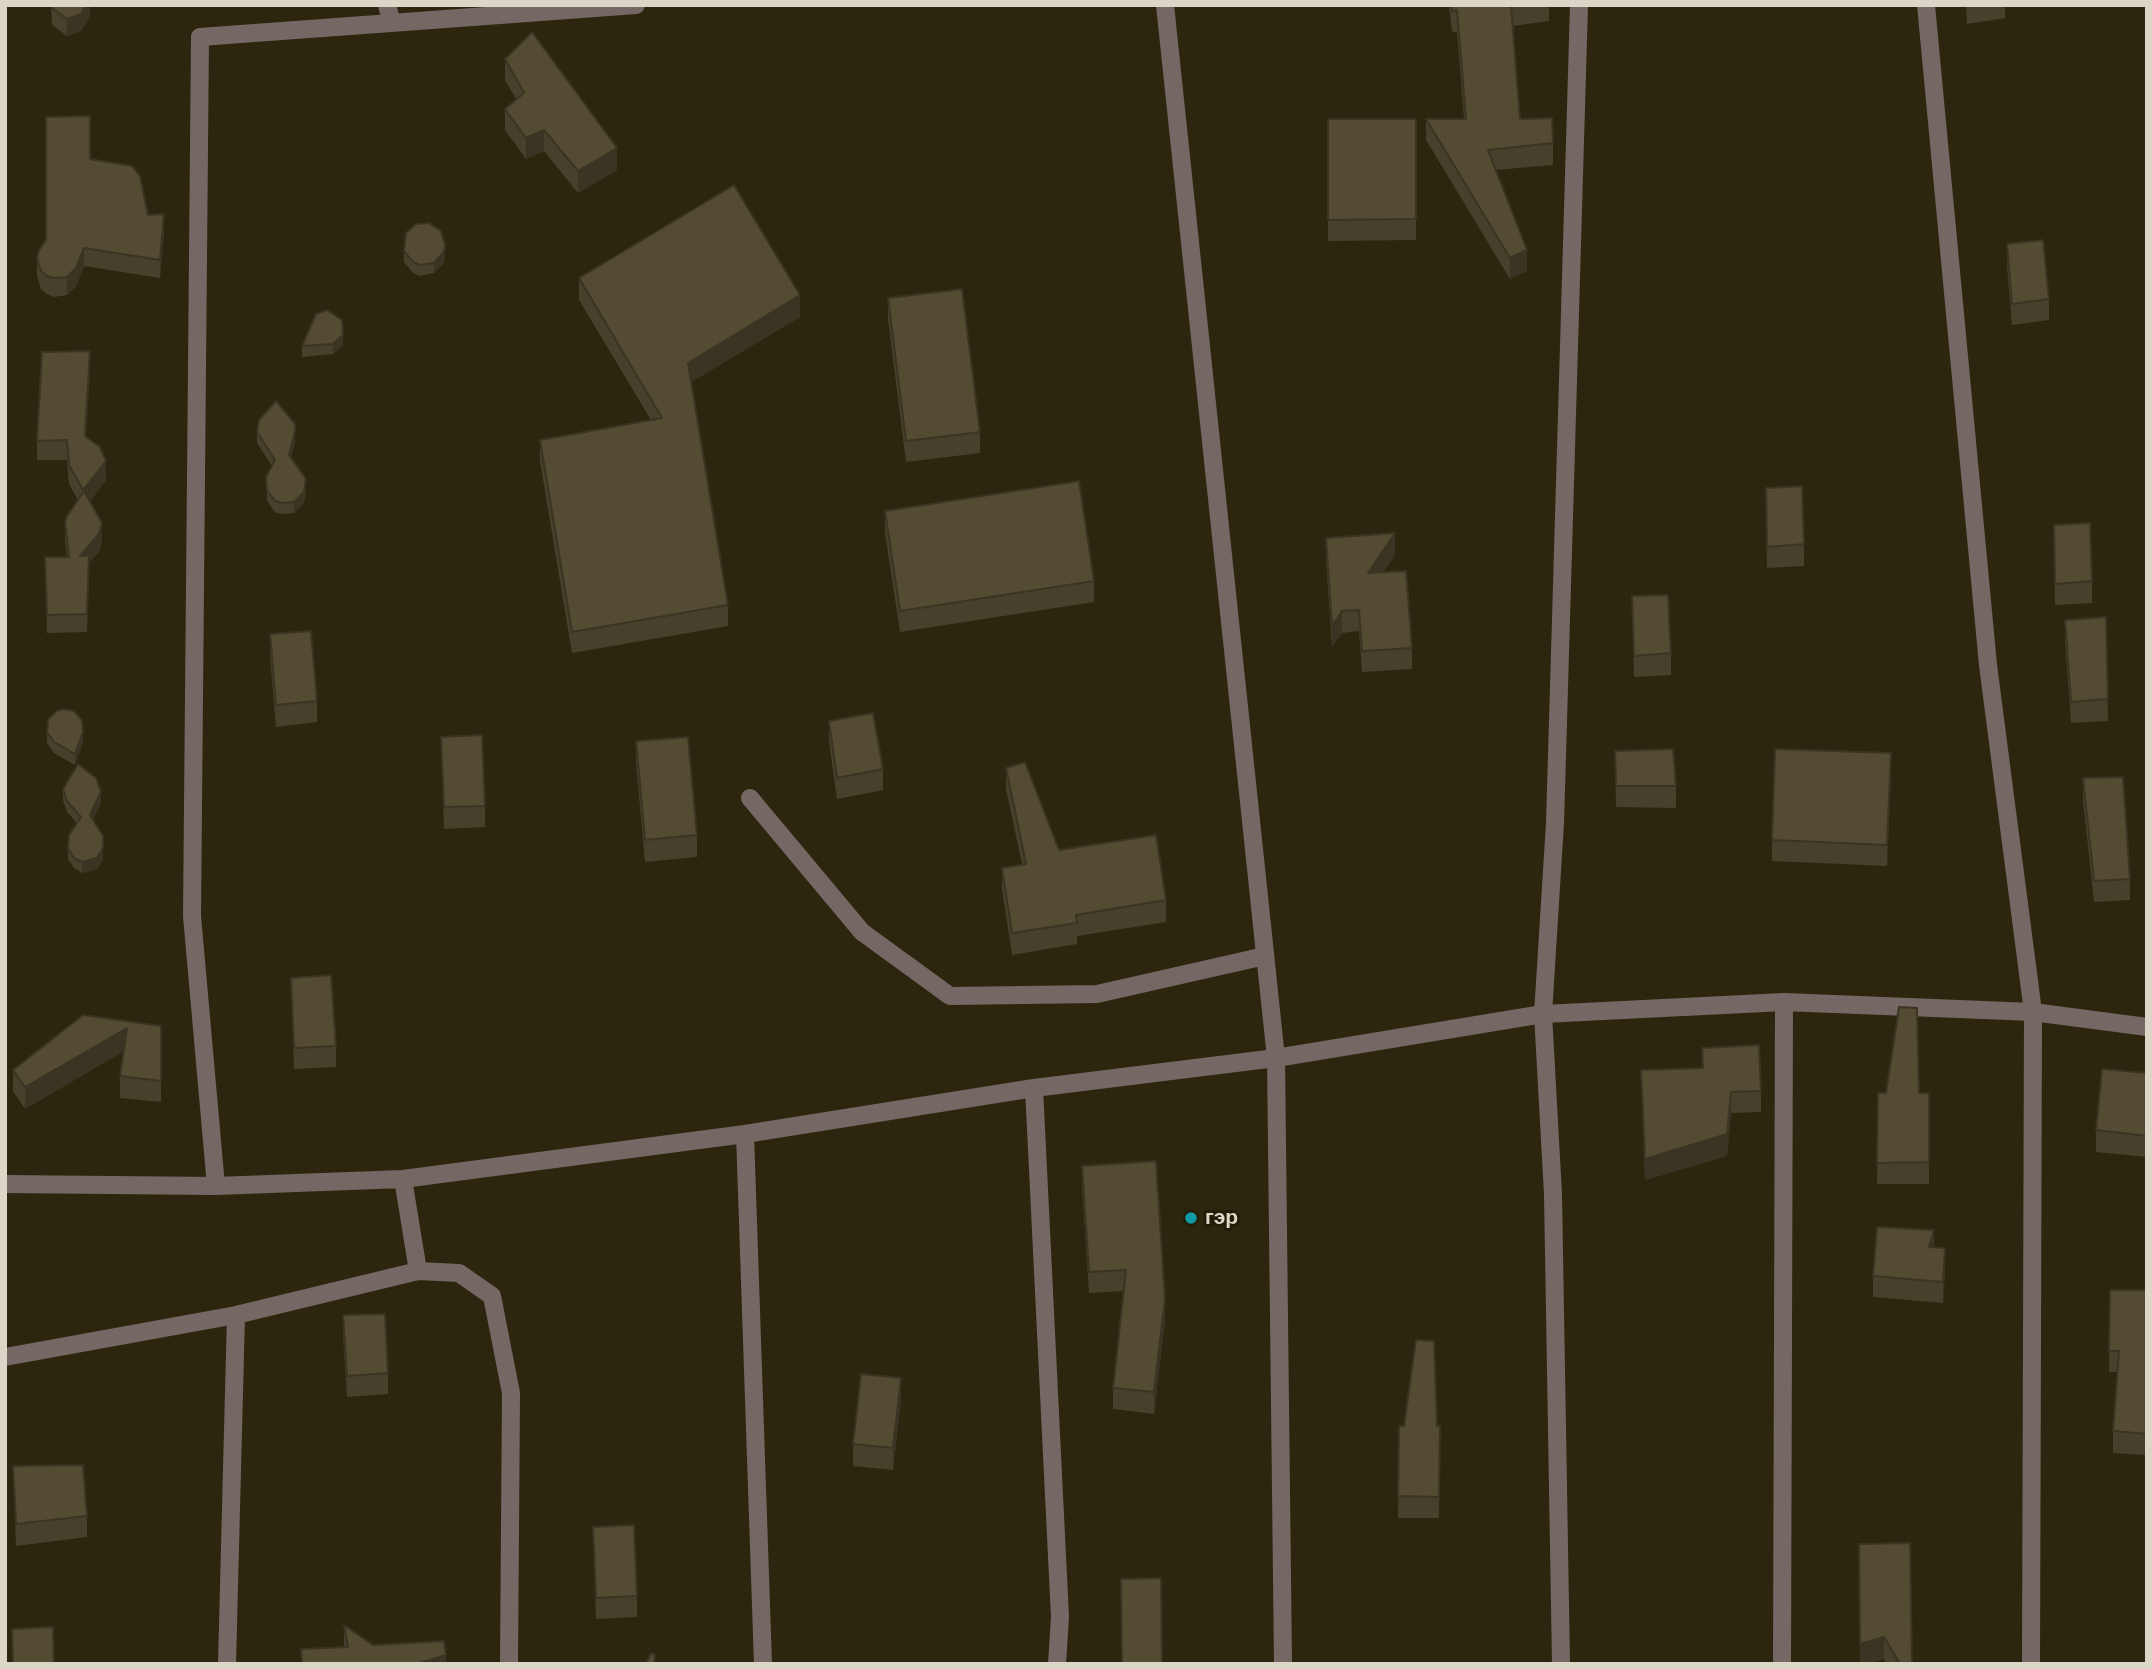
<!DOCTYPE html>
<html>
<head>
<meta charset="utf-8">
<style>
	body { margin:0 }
	#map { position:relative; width:2152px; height:1669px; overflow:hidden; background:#2d260e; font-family:Figtree,sans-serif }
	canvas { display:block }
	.frame { position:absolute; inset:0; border:7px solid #dbd6c8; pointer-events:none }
</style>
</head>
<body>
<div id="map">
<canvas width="2152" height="1669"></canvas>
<div class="frame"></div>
</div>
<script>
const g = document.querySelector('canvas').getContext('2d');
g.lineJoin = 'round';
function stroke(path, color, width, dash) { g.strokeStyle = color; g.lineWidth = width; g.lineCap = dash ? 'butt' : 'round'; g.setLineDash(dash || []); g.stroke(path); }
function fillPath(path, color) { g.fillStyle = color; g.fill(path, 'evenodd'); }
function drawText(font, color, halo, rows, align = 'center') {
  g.font = font + ' Figtree,sans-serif'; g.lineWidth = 6; g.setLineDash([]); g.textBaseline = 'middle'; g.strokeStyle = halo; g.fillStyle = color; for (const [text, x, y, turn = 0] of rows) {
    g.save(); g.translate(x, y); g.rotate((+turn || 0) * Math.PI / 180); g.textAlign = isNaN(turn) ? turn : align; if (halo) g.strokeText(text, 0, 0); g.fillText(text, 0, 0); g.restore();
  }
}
const minor = new Path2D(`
	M 387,5 L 392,23
	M 1165,5 L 1276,1058 L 1283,1664
	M 1926,5 L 1988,665 L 2033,1012 L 2031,1664
	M 750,798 L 862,932 L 950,996 L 1097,994 L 1265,956
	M 1034,1088 L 1060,1617 L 1057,1664
	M 745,1134 L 763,1664
	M 5,1184 L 216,1186 L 403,1179 L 745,1134 L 1034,1088 L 1276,1058 L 1543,1014 L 1784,1002 L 2033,1012 L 2147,1027
	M 216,1186 L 192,916 L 200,37 L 636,5
	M 418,1271 L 459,1273 L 492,1296 L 511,1393 L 509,1664
	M 5,1357 L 236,1315 L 418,1271 L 403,1179
	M 227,1664 L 236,1315
	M 1561,1664 L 1553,1194 L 1543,1014 L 1555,823 L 1579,5
	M 1782,1664 L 1784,1002`);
const wall = new Path2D(`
	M 51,5 L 90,5 L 90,16 L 81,31 L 67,36 L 52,25 Z
	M 1449,5 L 1549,5 L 1549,21 L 1513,26 L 1520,119 L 1553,143 L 1553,165 L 1495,170 L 1527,271 L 1510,279 L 1426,140 L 1426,119 L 1464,119 L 1457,32 L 1452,32 Z
	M 1966,5 L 2005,5 L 2005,18 L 1967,24 Z
	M 505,59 L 617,170 L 578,193 L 544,151 L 526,159 L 505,130 L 505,109 L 516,99 L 505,80 Z
	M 1328,119 L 1416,119 L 1416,240 L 1328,241 Z
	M 90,159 L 148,215 L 164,232 L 160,278 L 84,266 L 76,286 L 67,295 L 54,297 L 47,294 L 41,289 L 37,276 L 37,258 Z
	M 2007,244 L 2049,299 L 2049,320 L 2012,325 L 2007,266 Z
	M 404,251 L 445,256 L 444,263 L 434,273 L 420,276 L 413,273 L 404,262 Z
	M 579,278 L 800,317 L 691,382 L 728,605 L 728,626 L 572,653 L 540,461 L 540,440 L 651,420 L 579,300 Z
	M 888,298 L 980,432 L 980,453 L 906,462 L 888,319 Z
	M 316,314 L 343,346 L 333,354 L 302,357 L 302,346 Z
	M 90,370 L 86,436 L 106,480 L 90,501 L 102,541 L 99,552 L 89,563 L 87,632 L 47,633 L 45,557 L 67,557 L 65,541 L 65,522 L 78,500 L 69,484 L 67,460 L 37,460 L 37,441 Z
	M 257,432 L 295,442 L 291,458 L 306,490 L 304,503 L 294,513 L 281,514 L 275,512 L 267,501 L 266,477 L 272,466 L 257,443 Z
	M 1766,488 L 1804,544 L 1804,566 L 1767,568 Z
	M 885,511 L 1094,581 L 1094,602 L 900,632 L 885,533 Z
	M 2054,525 L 2092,581 L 2092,603 L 2055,605 Z
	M 1326,538 L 1395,555 L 1383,572 L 1412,648 L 1412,669 L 1362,672 L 1359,631 L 1342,633 L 1332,647 L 1326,559 Z
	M 1632,596 L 1671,653 L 1671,675 L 1634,677 Z
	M 2106,617 L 2108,721 L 2071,723 L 2065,641 L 2065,620 Z
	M 270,634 L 317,701 L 317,722 L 276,727 L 270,656 Z
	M 829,721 L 883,769 L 883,790 L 837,799 L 829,742 Z
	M 47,732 L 83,743 L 75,765 L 54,753 L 47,743 Z
	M 441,737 L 485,806 L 485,827 L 444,829 Z
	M 636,741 L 697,835 L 697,857 L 645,862 L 636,763 Z
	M 1615,751 L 1676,786 L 1676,808 L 1616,807 Z
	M 1006,768 L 1059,850 L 1166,900 L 1166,922 L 1077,936 L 1077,944 L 1012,955 L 1002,889 L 1002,868 L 1022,864 L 1006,789 Z
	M 1891,775 L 1887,866 L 1772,861 L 1772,840 Z
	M 2083,778 L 2130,879 L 2130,900 L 2094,902 L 2083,800 Z
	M 63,789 L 101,803 L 93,820 L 103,859 L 97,869 L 82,873 L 74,868 L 68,859 L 68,848 L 77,823 L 67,812 L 63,800 Z
	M 291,978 L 336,1046 L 336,1067 L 294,1069 Z
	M 161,1026 L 161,1102 L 120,1098 L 120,1076 L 124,1051 L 25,1109 L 13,1091 L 13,1070 Z
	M 1702,1048 L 1761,1091 L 1761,1112 L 1731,1113 L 1727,1156 L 1645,1180 L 1641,1070 L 1702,1068 Z
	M 2147,1073 L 2147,1157 L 2096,1152 L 2096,1130 Z
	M 1878,1093 L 1929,1093 L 1929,1184 L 1877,1184 Z
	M 1082,1166 L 1165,1320 L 1154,1414 L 1113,1409 L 1113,1388 L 1124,1291 L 1089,1293 L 1082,1187 Z
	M 1934,1248 L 1945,1270 L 1943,1303 L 1873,1297 L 1873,1276 Z
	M 2110,1290 L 2147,1290 L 2147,1455 L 2113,1453 L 2113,1431 L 2117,1372 L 2109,1372 Z
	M 343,1315 L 388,1373 L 388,1394 L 347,1397 L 343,1336 Z
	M 901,1399 L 893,1470 L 853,1466 L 853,1444 Z
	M 1399,1426 L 1440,1426 L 1439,1518 L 1398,1518 Z
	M 13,1466 L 87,1516 L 87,1537 L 16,1546 Z
	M 593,1527 L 637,1596 L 637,1617 L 596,1619 Z
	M 1859,1544 L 1912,1664 L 1887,1664 L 1884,1659 L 1866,1664 L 1860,1664 Z
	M 344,1625 L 373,1645 L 446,1664 L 301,1664 L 301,1649 L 344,1647 Z`);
const shadedWall = new Path2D(`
	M 86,5 L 90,5 L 90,16 L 81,31 L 67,36 L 67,19 Z
	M 544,130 L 544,151 L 526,159 L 526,138 Z
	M 617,148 L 617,170 L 578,193 L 578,171 Z
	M 164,214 L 164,232 L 160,278 L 160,260 Z
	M 445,245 L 445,256 L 444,263 L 434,273 L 434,263 Z
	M 84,248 L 84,266 L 76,286 L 67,295 L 67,277 Z
	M 1527,250 L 1527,271 L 1510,279 L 1510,258 Z
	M 800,295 L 800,317 L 688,384 L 688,363 Z
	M 343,335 L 343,346 L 333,354 L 333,344 Z
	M 90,351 L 90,370 L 85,455 L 85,436 Z
	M 295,431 L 295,442 L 289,466 L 289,455 Z
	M 106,461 L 106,480 L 83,509 L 83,490 Z
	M 306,479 L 304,503 L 294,513 L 294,502 Z
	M 102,523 L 102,541 L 99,552 L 89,563 L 87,632 L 87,614 L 80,556 Z
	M 1395,533 L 1395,555 L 1368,595 L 1368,573 Z
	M 1342,611 L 1342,633 L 1332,647 L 1332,626 Z
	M 83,732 L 83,743 L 75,765 L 75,754 Z
	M 1891,753 L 1891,775 L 1887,866 L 1887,845 Z
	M 101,792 L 101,803 L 90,826 L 90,815 Z
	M 103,848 L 103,859 L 97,869 L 82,873 L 82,862 Z
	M 127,1028 L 127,1049 L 25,1109 L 25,1087 Z
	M 1731,1092 L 1731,1113 L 1727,1156 L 1645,1180 L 1645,1159 Z
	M 1934,1230 L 1934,1252 L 1929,1247 Z
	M 1945,1248 L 1945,1270 L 1943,1303 L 1943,1282 Z
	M 1165,1299 L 1165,1320 L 1154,1414 L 1154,1392 Z
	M 901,1378 L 901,1399 L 893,1470 L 893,1448 Z
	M 1884,1637 L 1884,1659 L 1866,1664 L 1860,1664 L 1860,1644 Z
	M 446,1655 L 446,1664 L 416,1664 Z`);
const building = new Path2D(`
	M 52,5 L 86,5 L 81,14 L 67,19 L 52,8 Z
	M 1452,5 L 1511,5 L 1520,119 L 1552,118 L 1553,143 L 1488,150 L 1527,250 L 1510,258 L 1426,119 L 1466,119 L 1457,10 L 1452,11 Z
	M 532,32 L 617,148 L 578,171 L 544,130 L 526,138 L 505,109 L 524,93 L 505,59 Z
	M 90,116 L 90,159 L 132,166 L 140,176 L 148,215 L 164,214 L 160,260 L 84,248 L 76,268 L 67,277 L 54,278 L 47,276 L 41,271 L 37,258 L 39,250 L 46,240 L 46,117 Z
	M 1328,119 L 1416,119 L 1416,219 L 1328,220 Z
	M 734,185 L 800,295 L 688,363 L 728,605 L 572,632 L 540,440 L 662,418 L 579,278 Z
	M 429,223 L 441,231 L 445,245 L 444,252 L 434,263 L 420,265 L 413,262 L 404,251 L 406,233 L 416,224 Z
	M 2043,240 L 2049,299 L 2012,304 L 2007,244 Z
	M 962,289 L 980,432 L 906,441 L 888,298 Z
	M 327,310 L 342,320 L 343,335 L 333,344 L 302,346 L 316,314 Z
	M 90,351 L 85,436 L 100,447 L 106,461 L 83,490 L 69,465 L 67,440 L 37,441 L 42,352 Z
	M 276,401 L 295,424 L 295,431 L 289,455 L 306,479 L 304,492 L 294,502 L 281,503 L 275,501 L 267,490 L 266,477 L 275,460 L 257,432 L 259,420 Z
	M 1079,481 L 1094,581 L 900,611 L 885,511 Z
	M 1802,486 L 1804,544 L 1767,547 L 1766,488 Z
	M 84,491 L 102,523 L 99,534 L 80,556 L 89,556 L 87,614 L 47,615 L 45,557 L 69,557 L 65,522 L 67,516 Z
	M 2090,523 L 2092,581 L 2055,584 L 2054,525 Z
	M 1395,533 L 1368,573 L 1406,571 L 1412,648 L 1362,651 L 1359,610 L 1342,611 L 1332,626 L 1326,538 Z
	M 1668,595 L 1671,653 L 1634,656 L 1632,596 Z
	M 2106,617 L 2108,699 L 2071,702 L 2065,620 Z
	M 311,631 L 317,701 L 276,705 L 270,634 Z
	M 63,709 L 74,711 L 82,720 L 83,732 L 75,754 L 54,742 L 47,732 L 48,719 L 57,711 Z
	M 873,713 L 883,769 L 837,778 L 829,721 Z
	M 482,735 L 485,806 L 444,807 L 441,737 Z
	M 688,737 L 697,835 L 645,840 L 636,741 Z
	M 1673,749 L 1676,786 L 1616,786 L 1615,751 Z
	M 1775,749 L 1891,753 L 1887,845 L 1772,840 Z
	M 1025,762 L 1059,850 L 1156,835 L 1166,900 L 1076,915 L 1077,923 L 1012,933 L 1002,868 L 1026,864 L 1006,768 Z
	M 78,764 L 96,778 L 101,792 L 90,815 L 103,836 L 103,848 L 97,858 L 82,862 L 74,858 L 68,848 L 69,835 L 81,817 L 67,801 L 63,789 Z
	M 2123,777 L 2130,879 L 2094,881 L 2083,778 Z
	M 331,975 L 336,1046 L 294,1048 L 291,978 Z
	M 1899,1007 L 1917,1008 L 1919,1093 L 1929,1093 L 1929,1162 L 1877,1163 L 1878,1093 L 1886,1093 Z
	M 83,1015 L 161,1026 L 161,1081 L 120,1076 L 127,1028 L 25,1087 L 13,1070 Z
	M 1759,1045 L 1761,1091 L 1731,1092 L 1727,1134 L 1645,1159 L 1641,1070 L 1703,1068 L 1702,1048 Z
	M 2102,1069 L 2147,1073 L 2147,1136 L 2096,1130 Z
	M 1156,1161 L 1165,1299 L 1154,1392 L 1113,1388 L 1126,1270 L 1089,1272 L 1082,1166 Z
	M 1877,1227 L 1934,1230 L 1929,1247 L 1945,1248 L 1943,1282 L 1873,1276 Z
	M 2110,1290 L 2147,1290 L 2147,1434 L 2113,1431 L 2119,1351 L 2109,1351 Z
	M 385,1314 L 388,1373 L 347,1376 L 343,1315 Z
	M 1416,1340 L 1434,1341 L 1437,1426 L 1440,1426 L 1439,1497 L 1398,1496 L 1399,1426 L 1404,1426 Z
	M 861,1374 L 901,1378 L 893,1448 L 853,1444 Z
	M 83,1465 L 87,1516 L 16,1524 L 13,1466 Z
	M 634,1525 L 637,1596 L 596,1598 L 593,1527 Z
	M 1910,1543 L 1912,1664 L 1900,1664 L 1884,1637 L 1860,1644 L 1859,1544 Z
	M 1161,1578 L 1162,1664 L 1122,1664 L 1121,1579 Z
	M 344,1625 L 373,1645 L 444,1641 L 446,1655 L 416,1664 L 302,1664 L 301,1649 L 348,1647 Z
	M 53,1627 L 54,1664 L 13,1664 L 12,1629 Z
	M 651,1653 L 655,1655 L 654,1664 L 646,1664 Z`);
const markers = [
	[1191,1218,7,"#0f9aa8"]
];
const poiNames = [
	["гэр",1205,1218]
];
stroke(minor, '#756864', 18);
fillPath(wall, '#47402b');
fillPath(shadedWall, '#3a3423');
fillPath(building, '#534b32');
stroke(building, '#3a3423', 2);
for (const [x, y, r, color] of markers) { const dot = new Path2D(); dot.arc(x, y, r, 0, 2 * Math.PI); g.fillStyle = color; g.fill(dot); stroke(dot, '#241c05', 2.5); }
drawText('bold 21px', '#dbd6c8', '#241c05', poiNames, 'left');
</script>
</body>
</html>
